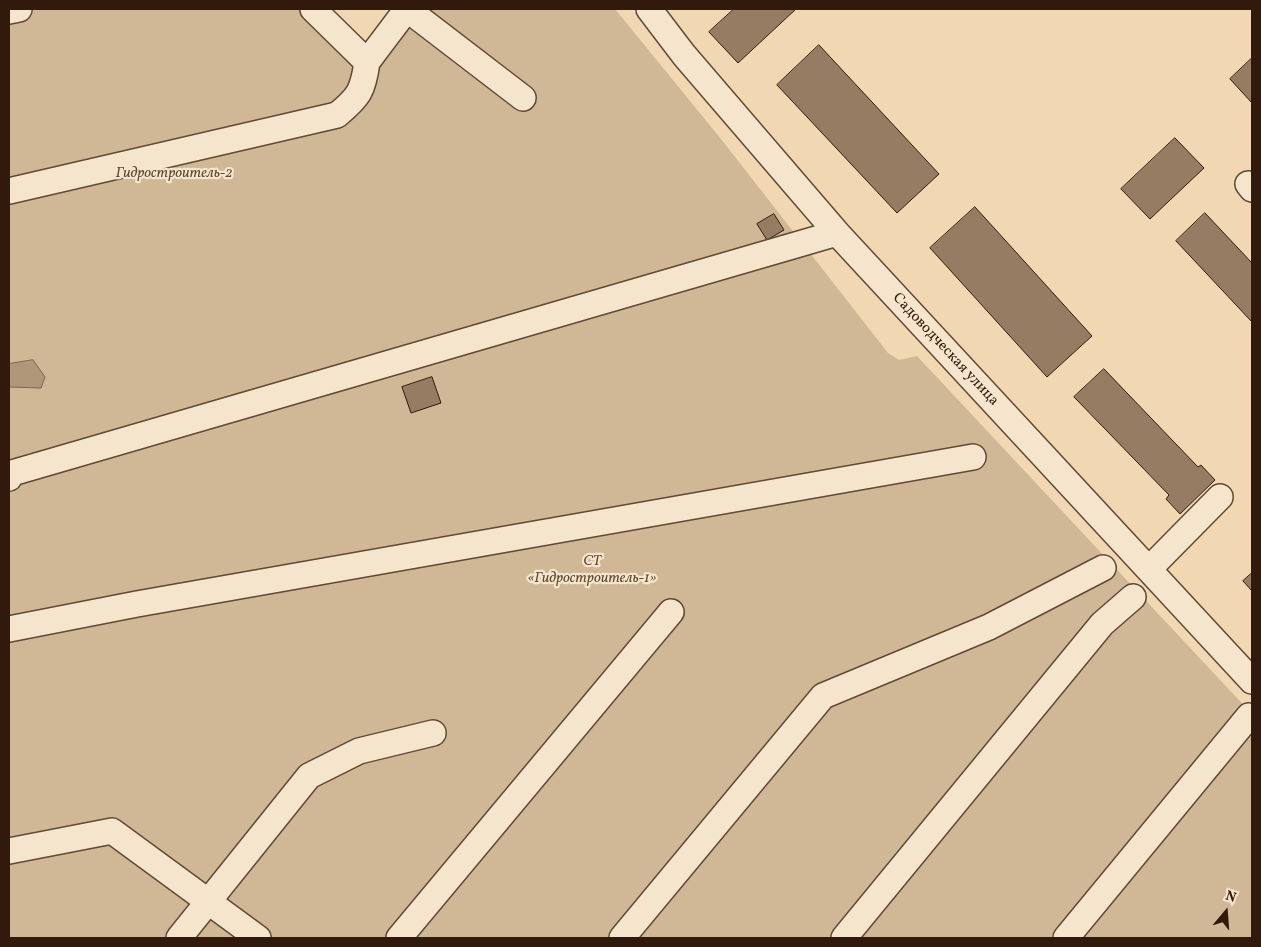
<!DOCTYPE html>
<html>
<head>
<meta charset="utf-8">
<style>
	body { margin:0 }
	#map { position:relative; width:1261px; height:947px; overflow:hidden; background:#f1d7b2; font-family:Vollkorn,serif }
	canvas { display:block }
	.frame { position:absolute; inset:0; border:10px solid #311a0c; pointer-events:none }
	.north { position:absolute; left:1201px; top:887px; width:50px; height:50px; -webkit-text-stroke:4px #f6e5cd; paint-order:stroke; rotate:18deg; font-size:14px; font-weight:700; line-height:20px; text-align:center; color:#311a0c }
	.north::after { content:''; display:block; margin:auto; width:18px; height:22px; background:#311a0c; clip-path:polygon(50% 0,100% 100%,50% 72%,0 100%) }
</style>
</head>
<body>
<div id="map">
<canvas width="1261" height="947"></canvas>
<div class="frame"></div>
<div class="north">N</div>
</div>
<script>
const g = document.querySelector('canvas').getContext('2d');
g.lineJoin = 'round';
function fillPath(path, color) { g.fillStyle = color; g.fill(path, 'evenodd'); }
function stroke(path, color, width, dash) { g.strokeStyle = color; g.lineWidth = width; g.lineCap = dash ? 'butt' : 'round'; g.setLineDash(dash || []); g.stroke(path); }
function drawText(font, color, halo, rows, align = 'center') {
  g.font = font + ' Vollkorn,serif'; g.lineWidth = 4.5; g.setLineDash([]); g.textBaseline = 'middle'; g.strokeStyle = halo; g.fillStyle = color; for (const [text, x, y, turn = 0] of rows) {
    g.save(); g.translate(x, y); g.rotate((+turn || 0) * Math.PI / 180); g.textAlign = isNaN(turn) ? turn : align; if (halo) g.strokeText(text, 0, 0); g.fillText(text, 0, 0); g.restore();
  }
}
const green = new Path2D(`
	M 9,9 L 329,9 L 387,59 L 424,9 L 615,9 L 721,139 L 888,353 L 899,360 L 917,356 L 1252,714 L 1252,938 L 9,938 Z`);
const water = new Path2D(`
	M 33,360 L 45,377 L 41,388 L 9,387 L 9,364 Z`);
const building = new Path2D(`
	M 734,9 L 796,9 L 738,63 L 709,32 Z
	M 819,45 L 939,174 L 897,213 L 777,85 Z
	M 1252,58 L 1252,103 L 1230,79 Z
	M 1175,138 L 1204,168 L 1150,219 L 1121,189 Z
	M 975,207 L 1092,336 L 1047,377 L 930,248 Z
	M 1205,213 L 1252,263 L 1252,322 L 1176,241 Z
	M 774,214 L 784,230 L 767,240 L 757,224 Z
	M 1104,369 L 1198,467 L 1201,465 L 1215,480 L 1180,514 L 1166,499 L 1169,495 L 1074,397 Z
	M 432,377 L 441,403 L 411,413 L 402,387 Z
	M 1252,573 L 1252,591 L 1243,581 Z`);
const minor = new Path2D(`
	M 407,9 L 523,98
	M 649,9 L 684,55 L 837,233 L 1252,681
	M 9,11 L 19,9
	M 367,62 L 407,9
	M 1248,184 L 1252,189
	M 9,191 L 337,115 C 359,97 363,91 367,62 L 313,9
	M 9,478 L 12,473 L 837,233
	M 1149,569 L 1220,497
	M 9,629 L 137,604 L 973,457
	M 9,851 L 112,831 L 258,938
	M 179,938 L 309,776 L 359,751 L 433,733
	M 399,938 L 671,612
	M 622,938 L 823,696 L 989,627 L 1103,568
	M 844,938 L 1102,624 L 1133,597
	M 1066,938 L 1249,716`);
const parkNames = [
	["Гидростроитель-2",174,174],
	["СТ",592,562],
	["«Гидростроитель-1»",592,579]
];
const streetNames = [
	["Садоводческая улица",945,350,47]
];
fillPath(green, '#d0b796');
fillPath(water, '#b0977a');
stroke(water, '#7d654e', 1);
fillPath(building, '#957c62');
stroke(building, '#311a0c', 1);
stroke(minor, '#614936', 28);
stroke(minor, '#f6e5cd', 25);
drawText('italic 15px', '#614935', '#f6e5cd', parkNames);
drawText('15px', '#311a0c', '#f6e5cd', streetNames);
</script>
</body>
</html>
